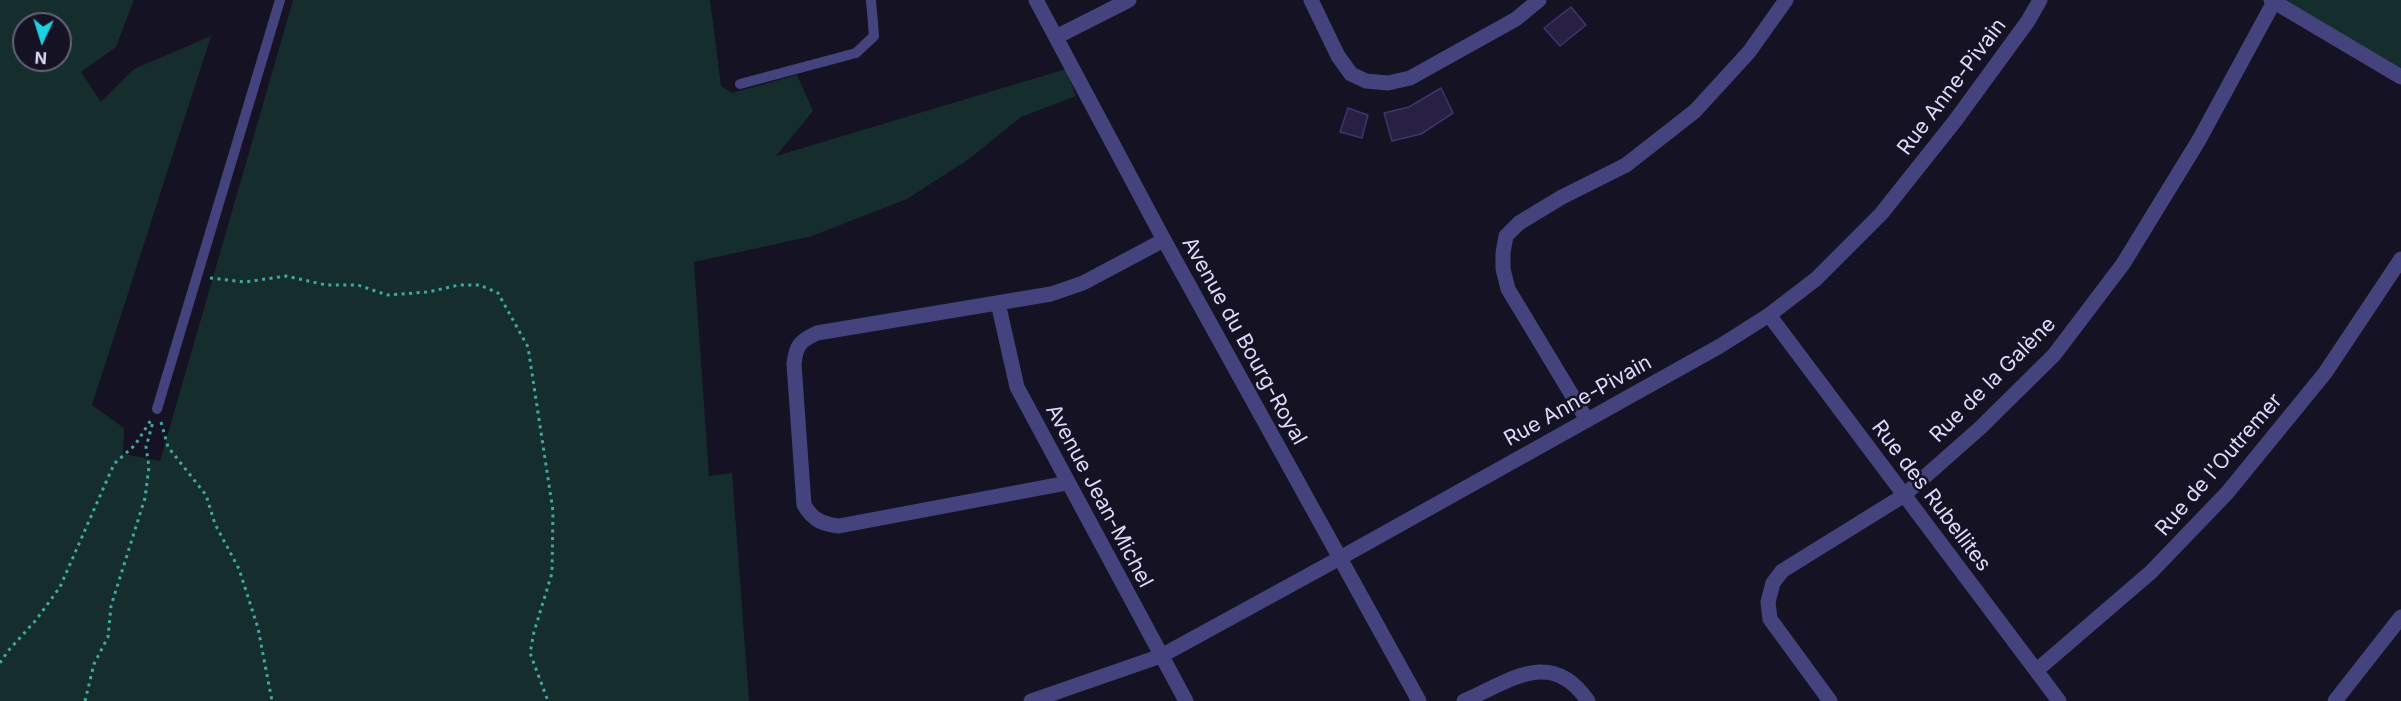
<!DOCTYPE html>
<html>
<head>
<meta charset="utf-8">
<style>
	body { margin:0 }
	#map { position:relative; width:2401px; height:701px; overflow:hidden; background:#151224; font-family:Inter,sans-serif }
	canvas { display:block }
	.north { position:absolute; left:12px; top:12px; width:60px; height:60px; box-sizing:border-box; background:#151224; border:2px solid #65627a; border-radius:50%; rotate:184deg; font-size:16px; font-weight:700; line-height:24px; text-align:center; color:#dcd9fa }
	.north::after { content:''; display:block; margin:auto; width:21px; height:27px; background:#1dd1e2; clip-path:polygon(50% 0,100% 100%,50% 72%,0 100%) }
</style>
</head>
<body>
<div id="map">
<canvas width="2401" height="701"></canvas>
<div class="north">N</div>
</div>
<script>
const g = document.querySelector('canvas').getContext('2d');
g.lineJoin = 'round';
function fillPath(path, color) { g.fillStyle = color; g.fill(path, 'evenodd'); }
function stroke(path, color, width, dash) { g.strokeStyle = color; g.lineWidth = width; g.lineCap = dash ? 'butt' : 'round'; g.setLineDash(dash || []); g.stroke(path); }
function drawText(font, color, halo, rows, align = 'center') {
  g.font = font + ' Inter,sans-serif'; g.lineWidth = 5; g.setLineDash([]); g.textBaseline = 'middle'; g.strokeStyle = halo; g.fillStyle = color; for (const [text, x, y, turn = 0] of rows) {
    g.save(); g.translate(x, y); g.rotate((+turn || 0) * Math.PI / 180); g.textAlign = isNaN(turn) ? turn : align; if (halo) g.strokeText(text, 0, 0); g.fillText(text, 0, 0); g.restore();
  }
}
const green = new Path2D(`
	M 0,0 L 134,0 L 116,47 L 81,72 L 101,102 L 134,69 L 211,36 L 92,405 L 124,428 L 123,454 L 160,461 L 293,0 L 710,0 L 721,86 L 732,93 L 797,75 L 813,111 L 776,156 L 1066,69 L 1076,96 L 1021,117 L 969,159 L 907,199 L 812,236 L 694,262 L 709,476 L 732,473 L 749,701 L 0,701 ZM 24,24 L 60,24 L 60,60 L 24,60 Z
	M 2275,0 L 2401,0 L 2401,77 Z`);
const building = new Path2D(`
	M 1571,7 L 1586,25 L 1560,46 L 1544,28 Z
	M 1441,88 L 1453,113 L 1421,134 L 1392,141 L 1384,113 L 1409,107 Z
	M 1348,108 L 1368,115 L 1362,138 L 1340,132 Z`);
const path = new Path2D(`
	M 210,278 L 245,282 L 286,276 L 326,285 L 358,285 L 387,295 L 428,292 L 459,285 L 480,285 L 498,293 L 528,347 L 553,511 L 552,573 L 534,632 L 530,653 L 548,701
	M 161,422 L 168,447 L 206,495 L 215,524 L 239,569 L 258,628 L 272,701
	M 0,663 L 8,651 L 36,620 L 60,587 L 114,464 L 135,445 L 151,420
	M 85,701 L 94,664 L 108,637 L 111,606 L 145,498 L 149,467 L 146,447 L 153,422`);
const service = new Path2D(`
	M 740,84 L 856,53 L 874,36 L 871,0
	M 157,409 L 280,0`);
const minor = new Path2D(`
	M 1311,0 L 1338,56 L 1351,74 L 1366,81 L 1388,83 L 1410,78 L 1516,19 L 1539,0
	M 2271,0 L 2401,77
	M 1056,37 L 1129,0
	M 998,303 L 1017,387 L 1186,701
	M 1769,315 L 2059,701
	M 1587,420 L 1508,289 L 1503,269 L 1503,253 L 1506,236 L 1519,223 L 1562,197 L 1626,165 L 1695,111 L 1749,52 L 1786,0
	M 1067,483 L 839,526 C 822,524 813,520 804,505 L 794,364 C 796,345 800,341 817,333 L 1051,294 L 1083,283 L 1164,240
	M 2037,670 L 2151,572 L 2227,493 L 2325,373 L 2401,259
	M 1031,701 L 1161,656 L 1340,558
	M 1464,701 C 1510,681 1551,647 1588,701
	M 1830,701 L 1770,619 L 1768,602 L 1773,583 L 1782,571 L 1903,496 L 1980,428 L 2054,355 L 2123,264 L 2199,140 L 2275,0
	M 2335,701 L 2401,617`);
const tertiary = new Path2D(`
	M 1036,0 L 1164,240 L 1419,701
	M 1340,558 L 1720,346 L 1769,315 L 1816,279 L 1881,214 L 1955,121 L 2028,21 L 2040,0`);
const streetNames = [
	["Rue Anne-Pivain",1952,87,-53],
	["Avenue du Bourg-Royal",1244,341,61],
	["Rue de la Galène",1993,380,-45],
	["Rue Anne-Pivain",1578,401,-29],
	["Rue de l'Outremer",2219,465,-49],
	["Avenue Jean-Michel",1099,496,62],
	["Rue des Rubellites",1931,496,53]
];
fillPath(green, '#152d2c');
fillPath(building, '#272042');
stroke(building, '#3f356b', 1.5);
stroke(path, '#3fa9a1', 3, [3, 4.5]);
stroke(service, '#44437d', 10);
stroke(minor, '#44437d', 15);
stroke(tertiary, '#44437d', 15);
drawText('21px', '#dcd9fa', '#151224', streetNames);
</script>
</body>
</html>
